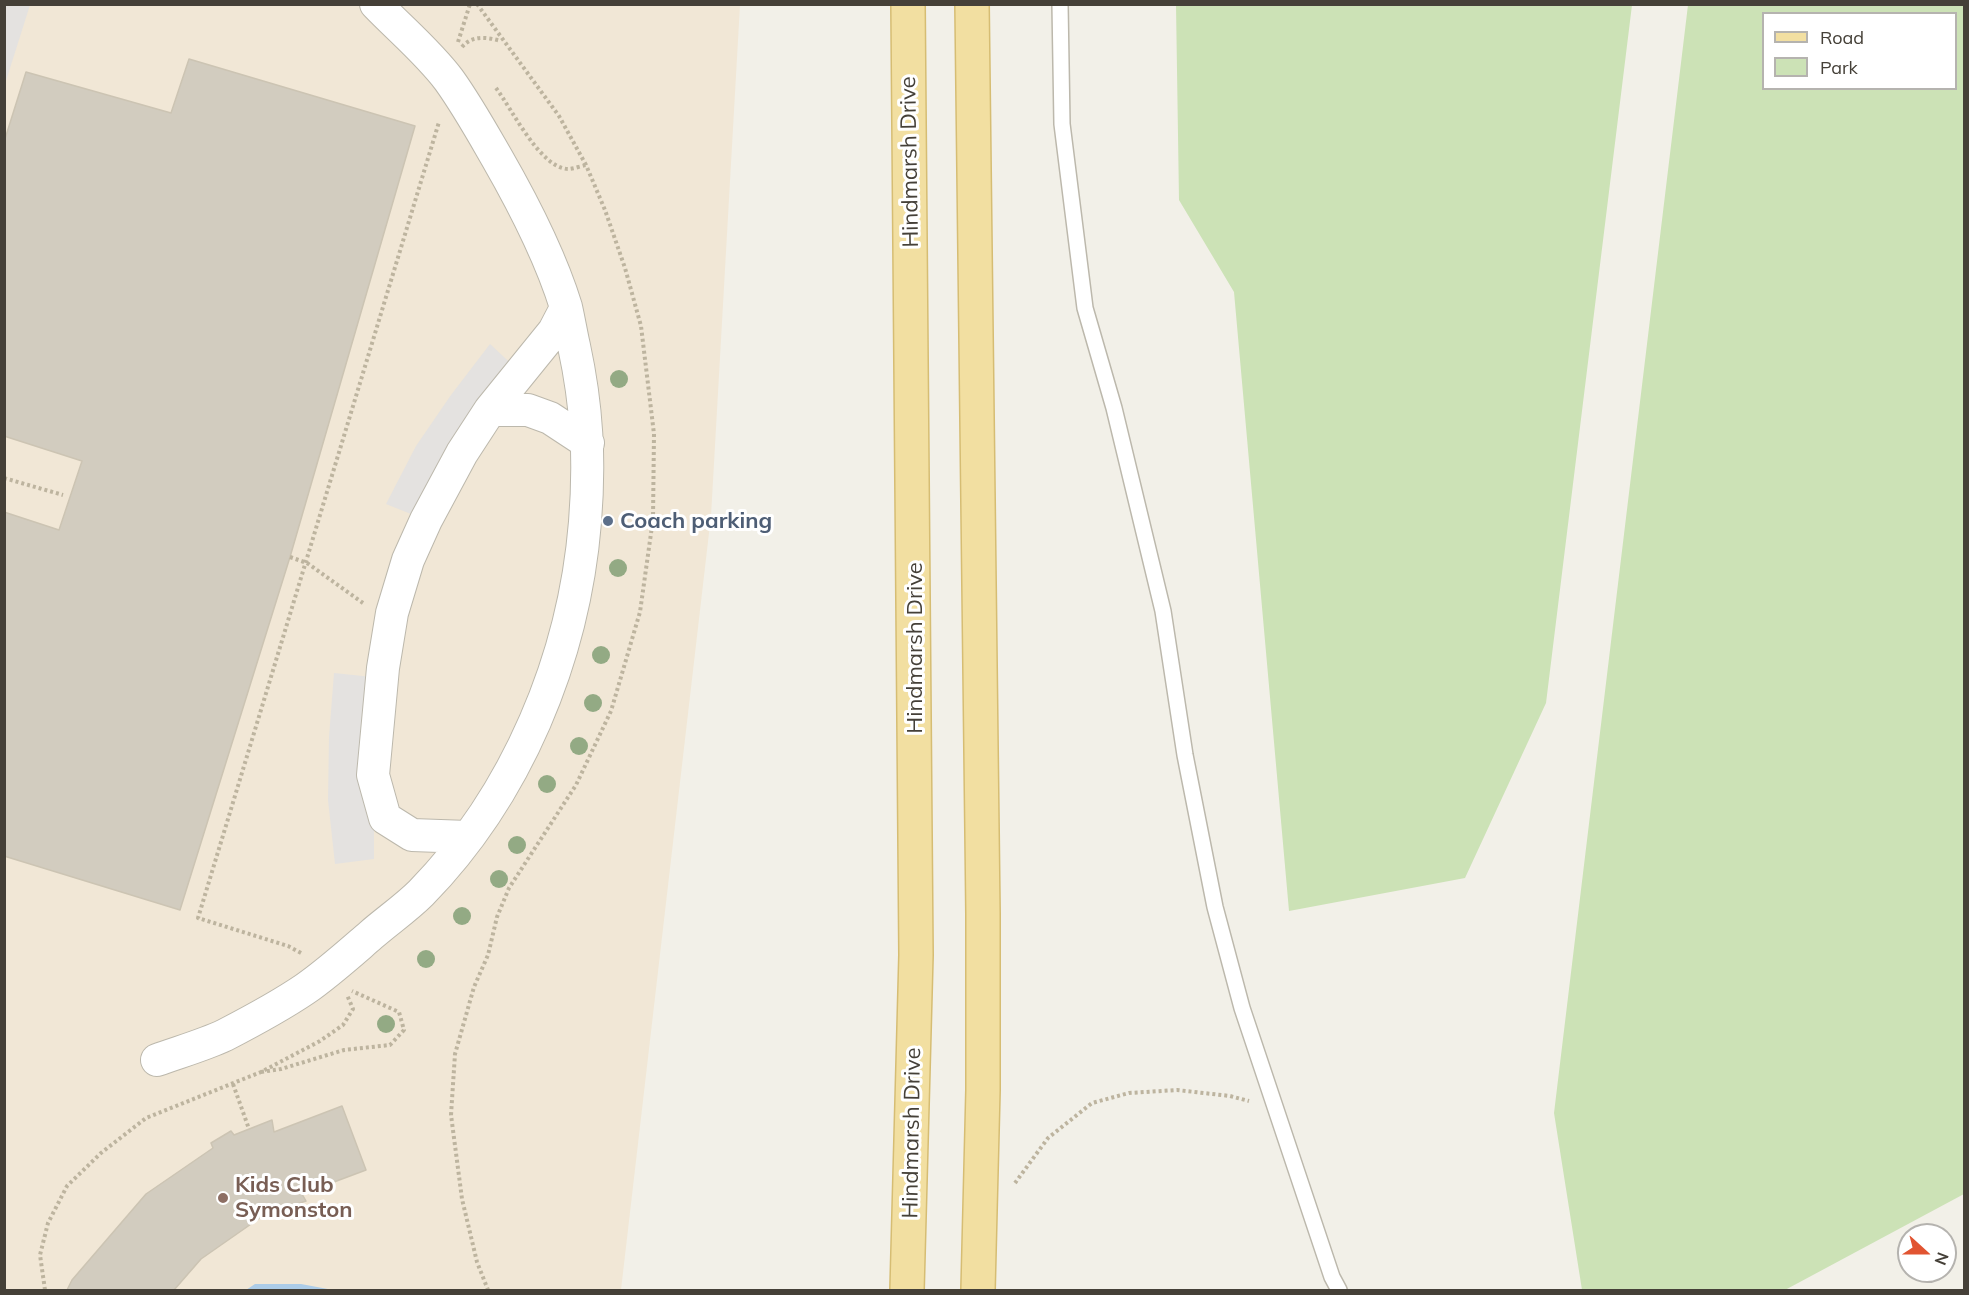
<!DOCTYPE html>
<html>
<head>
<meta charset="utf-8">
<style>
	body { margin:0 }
	#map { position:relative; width:1969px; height:1295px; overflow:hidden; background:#f2f0e8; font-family:Mulish,sans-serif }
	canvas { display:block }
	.frame { position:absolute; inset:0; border:6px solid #454038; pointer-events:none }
	.legend { position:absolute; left:1762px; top:12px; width:195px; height:78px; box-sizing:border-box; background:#fff; border:2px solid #b5b3af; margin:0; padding:8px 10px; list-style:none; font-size:18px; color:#454038 }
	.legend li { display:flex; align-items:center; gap:12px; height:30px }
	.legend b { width:30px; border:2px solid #b5b3af }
	.north { position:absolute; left:1897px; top:1223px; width:60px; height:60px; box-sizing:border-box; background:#fff; border:2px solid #b5b3af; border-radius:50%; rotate:111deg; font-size:16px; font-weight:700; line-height:24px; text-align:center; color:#454038 }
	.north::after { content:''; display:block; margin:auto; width:21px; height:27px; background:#e15431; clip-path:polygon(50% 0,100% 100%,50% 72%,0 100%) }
</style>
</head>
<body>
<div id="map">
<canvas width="1969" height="1295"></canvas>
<div class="frame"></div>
<ul class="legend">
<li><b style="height:8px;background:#f2dfa1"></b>Road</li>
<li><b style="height:16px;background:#cce2b6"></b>Park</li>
</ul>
<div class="north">N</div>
</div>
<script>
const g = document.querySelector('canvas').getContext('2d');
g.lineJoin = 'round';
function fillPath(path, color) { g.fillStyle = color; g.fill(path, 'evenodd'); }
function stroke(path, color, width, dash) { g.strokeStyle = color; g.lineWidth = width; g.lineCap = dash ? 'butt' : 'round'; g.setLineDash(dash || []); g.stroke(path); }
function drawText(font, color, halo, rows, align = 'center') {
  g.font = font + ' Mulish,sans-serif'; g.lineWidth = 6; g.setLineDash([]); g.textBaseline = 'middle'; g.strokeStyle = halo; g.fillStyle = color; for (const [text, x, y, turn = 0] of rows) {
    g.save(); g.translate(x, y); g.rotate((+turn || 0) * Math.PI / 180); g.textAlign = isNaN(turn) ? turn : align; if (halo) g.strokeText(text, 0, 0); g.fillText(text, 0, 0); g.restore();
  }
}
const commercial = new Path2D(`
	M 5,5 L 740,5 L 711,516 L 621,1290 L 5,1290 Z`);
const green = new Path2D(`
	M 1176,5 L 1632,5 L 1546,703 L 1465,878 L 1289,911 L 1234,292 L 1179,200 Z
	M 1688,5 L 1964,5 L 1964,1194 L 1785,1290 L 1582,1290 L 1554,1113 ZM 1764,14 L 1956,14 L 1956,88 L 1764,88 Z`);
const parking = new Path2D(`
	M 5,4 L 30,5 L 5,84 L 4,5 Z
	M 490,344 L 520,372 L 426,520 L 386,504 L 416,446 L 451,395 Z
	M 334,673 L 382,678 L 374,802 L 374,859 L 335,864 L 328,800 L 329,737 Z`);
const water = new Path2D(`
	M 255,1284 L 301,1284 L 333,1290 L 246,1290 Z`);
const building = new Path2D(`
	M 189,59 L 415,126 L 290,557 L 180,910 L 4,856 L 4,512 L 59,530 L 82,461 L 4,436 L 4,142 L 26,72 L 171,113 Z
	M 342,1106 L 366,1170 L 302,1194 L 306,1201 L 264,1215 L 201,1259 L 174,1290 L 67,1290 L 72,1280 L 146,1194 L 213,1148 L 211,1143 L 231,1131 L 234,1135 L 272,1120 L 274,1132 Z`);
const path = new Path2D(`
	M 477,4 L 559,116 L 586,165 L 605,210 L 625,268 L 641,326 L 654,434 L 653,519 L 640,612 L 611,711 L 576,785 L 509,888 L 497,917 L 488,955 L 474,987 L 455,1054 L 451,1115 L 462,1199 L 477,1262 L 488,1290
	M 458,42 L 470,4
	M 462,47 C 472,35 487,37 501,41
	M 496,88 C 512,109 540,168 568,169 C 573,169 581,166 586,165
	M 4,478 L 63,495
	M 290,557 L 307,563 L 363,603
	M 301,953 L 288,946 L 198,918 L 439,122
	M 261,1072 L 281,1069 L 344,1050 L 390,1045 L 404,1030 L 399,1012 L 352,991
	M 233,1084 L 249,1129
	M 1015,1183 L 1048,1138 L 1092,1103 L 1129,1093 L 1177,1090 L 1230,1096 L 1249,1101
	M 45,1290 L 40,1255 L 48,1223 L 67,1186 L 101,1153 L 146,1118 L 261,1072 L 320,1041 L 343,1025 L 353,1009 L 347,995`);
const lane = new Path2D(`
	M 1060,4 L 1062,124 L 1085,308 L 1114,408 L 1163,611 L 1185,755 L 1215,907 L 1242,1008 L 1332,1277 L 1339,1290`);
const street = new Path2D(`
	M 490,410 L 528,410 L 550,418 L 588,443
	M 468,837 L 412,835 L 385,818 L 373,775 L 383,668 L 392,613 L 408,560 L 426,520 L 462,453 L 490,410 L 554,331 L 566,308
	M 157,1060 C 179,1052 204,1045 225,1035 C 252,1021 280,1006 305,989 C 328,973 349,954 371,935 C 387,921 406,908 421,893 C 517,795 574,658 585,522 C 590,460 587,406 574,346 C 571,333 569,320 566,307 C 550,255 524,205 497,158 C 482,132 467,105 449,80 C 428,52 400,29 376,4`);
const primary = new Path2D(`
	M 972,4 L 983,914 L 983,1090 L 978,1290
	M 907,1290 L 916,955 L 908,4`);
const trees = [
	[619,379],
	[618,568],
	[601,655],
	[593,703],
	[579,746],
	[547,784],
	[517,845],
	[499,879],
	[462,916],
	[426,959],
	[386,1024]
];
const markers = [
	[608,521,6,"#5c6f8a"],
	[223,1198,6,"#8d6e63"]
];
const streetNames = [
	["Hindmarsh Drive",910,162,-91],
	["Hindmarsh Drive",915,648,-90],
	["Hindmarsh Drive",912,1133,-89]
];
const serviceNames = [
	["Coach parking",620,521]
];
const educationNames = [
	["Kids Club",235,1185],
	["Symonston",235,1210]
];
fillPath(commercial, '#f1e7d6');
fillPath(green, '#cce2b6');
fillPath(parking, '#e4e2e0');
fillPath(water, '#accce8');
fillPath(building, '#d2ccbf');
stroke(building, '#ccc4b3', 1.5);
stroke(lane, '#bcb8ac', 18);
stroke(street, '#bcb8ac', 34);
stroke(primary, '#d6bd73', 36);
stroke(path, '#bdb49f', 4, [3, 3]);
stroke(lane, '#fff', 15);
stroke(street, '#fff', 32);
stroke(primary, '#f2dfa1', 33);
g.fillStyle = '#93aa84';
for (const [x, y] of trees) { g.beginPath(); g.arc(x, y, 9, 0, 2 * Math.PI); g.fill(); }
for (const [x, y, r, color] of markers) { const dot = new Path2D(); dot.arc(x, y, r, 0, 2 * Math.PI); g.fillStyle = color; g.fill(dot); stroke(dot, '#fff', 2); }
drawText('22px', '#454038', '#fff', streetNames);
drawText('bold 22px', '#4e5e75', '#fff', serviceNames, 'left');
drawText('bold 22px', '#785e54', '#fff', educationNames, 'left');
</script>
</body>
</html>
